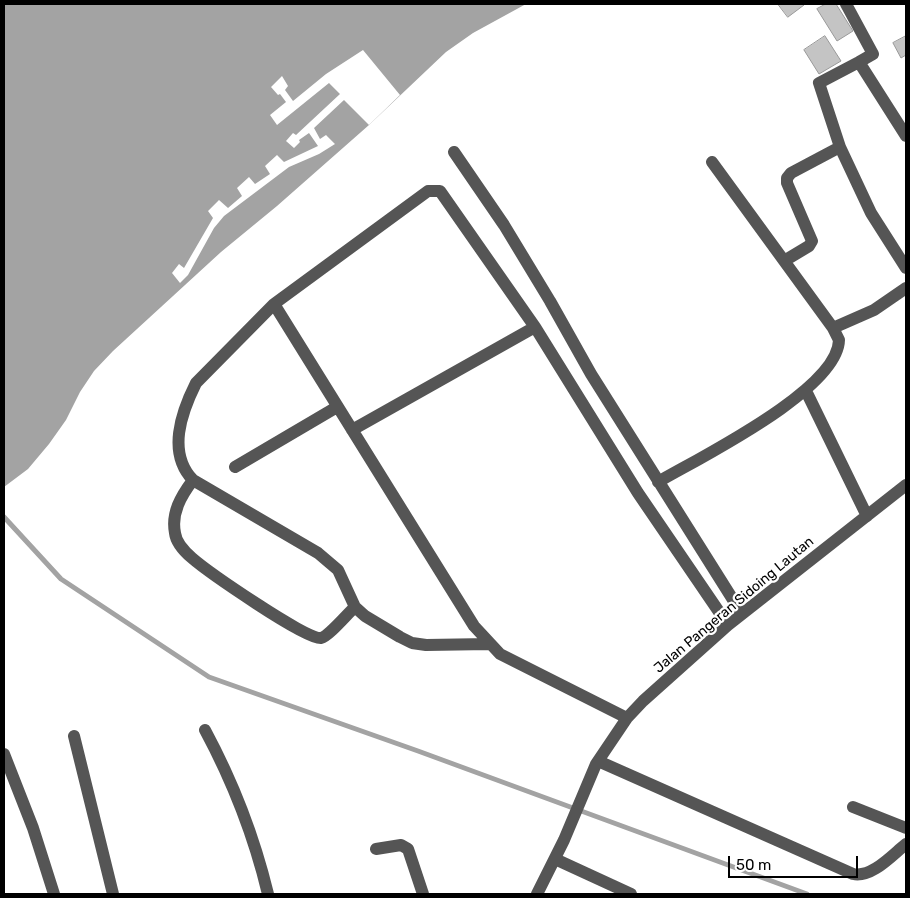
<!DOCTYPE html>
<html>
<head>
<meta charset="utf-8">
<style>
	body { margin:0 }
	#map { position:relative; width:910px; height:898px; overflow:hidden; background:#fff; font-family:Rubik,sans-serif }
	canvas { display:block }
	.frame { position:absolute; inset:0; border:5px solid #000; pointer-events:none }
	.scale { position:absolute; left:728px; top:856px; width:130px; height:22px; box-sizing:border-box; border:2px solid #000; border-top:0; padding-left:6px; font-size:15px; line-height:18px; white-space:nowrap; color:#000; -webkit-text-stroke:4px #fff; paint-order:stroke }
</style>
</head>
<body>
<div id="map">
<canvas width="910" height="898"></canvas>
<div class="frame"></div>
<div class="scale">50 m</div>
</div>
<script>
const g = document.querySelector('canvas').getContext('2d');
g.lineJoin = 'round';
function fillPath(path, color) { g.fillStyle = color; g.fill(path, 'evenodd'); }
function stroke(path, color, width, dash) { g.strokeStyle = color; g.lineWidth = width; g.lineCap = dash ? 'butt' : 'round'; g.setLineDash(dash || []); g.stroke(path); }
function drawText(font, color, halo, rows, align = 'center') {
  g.font = font + ' Rubik,sans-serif'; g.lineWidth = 4.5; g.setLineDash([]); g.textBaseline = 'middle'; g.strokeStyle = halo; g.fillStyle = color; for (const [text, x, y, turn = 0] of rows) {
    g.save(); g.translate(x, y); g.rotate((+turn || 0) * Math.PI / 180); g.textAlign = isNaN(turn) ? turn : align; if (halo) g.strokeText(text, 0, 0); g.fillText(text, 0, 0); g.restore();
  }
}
const water = new Path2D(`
	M 4,4 L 526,4 L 473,33 L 446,52 L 369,125 L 277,206 L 221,252 L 113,351 L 94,371 L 80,392 L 66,420 L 49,444 L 28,469 L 4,487 Z`);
const pier = new Path2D(`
	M 363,50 L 400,95 L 369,125 L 344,100 L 314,128 L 320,139 L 326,135 L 335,144 L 319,154 L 289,167 L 224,216 L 214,228 L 188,275 L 180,283 L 172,273 L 179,264 L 184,268 L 213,218 L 208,211 L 219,200 L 228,208 L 242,196 L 237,188 L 249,177 L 255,184 L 270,174 L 265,166 L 277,155 L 284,162 L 318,146 L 309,133 L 299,140 L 300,142 L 294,148 L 286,141 L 293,133 L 296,135 L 340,94 L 329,83 L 277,125 L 270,115 L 286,102 L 280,94 L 278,95 L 271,87 L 282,76 L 288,86 L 285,90 L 293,101 L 326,74 Z`);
const stream = new Path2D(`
	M 4,517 L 61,579 L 209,677 L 418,751 L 807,894`);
const building = new Path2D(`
	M 778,4 L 803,4 L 804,5 L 788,17 Z
	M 826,4 L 836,4 L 853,31 L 837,41 L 817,9 Z
	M 825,36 L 841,61 L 819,74 L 804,50 Z
	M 906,36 L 906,55 L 901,58 L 893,43 Z`);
const minor = new Path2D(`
	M 846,4 L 873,54 L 859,62 L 906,136
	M 840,147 L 871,213 L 906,268
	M 454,152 L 504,225 L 550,301 L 591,374 L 742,614
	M 712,162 L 833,328 L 874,310 L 906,288
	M 784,261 L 809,246 L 812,241 L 787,183 L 787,178 L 791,173 L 840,147 L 819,83 L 859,62
	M 274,304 L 196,383 C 181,413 167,453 193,480 L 318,553 L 338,570 L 355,607 L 365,616 L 400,637 L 412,643 L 426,645 L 489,644
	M 806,391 L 867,516
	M 352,430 L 535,327
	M 235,467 L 337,407
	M 193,480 C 181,496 171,513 175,533 C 176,542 185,552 192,558 C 207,571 306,640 321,638 C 329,636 348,613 355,607
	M 658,482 C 699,458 838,390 839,340 L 833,328
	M 627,718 L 500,654 L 474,626 L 274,304 L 428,191 L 440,191 L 535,327 L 638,493 L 728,625
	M 205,730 C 233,782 254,836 268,894
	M 74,736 L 113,894
	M 4,754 L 33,828 L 54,894
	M 598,761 L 853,874 C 872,878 892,855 906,844
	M 853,807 L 906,828
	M 376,849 L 401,845 L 408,849 L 423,894
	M 555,859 L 631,894
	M 537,894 L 564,840 L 596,764 L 627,718 L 643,701 L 728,625 L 906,485`);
const streetNames = [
	["Jalan Pangeran Sidoing Lautan",734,605,-40]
];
fillPath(water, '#a3a3a3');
fillPath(pier, '#fff');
stroke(stream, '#a3a3a3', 5);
fillPath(building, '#c4c4c4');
stroke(building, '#999', 1);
stroke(minor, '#555', 12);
drawText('14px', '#000', '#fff', streetNames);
</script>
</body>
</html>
